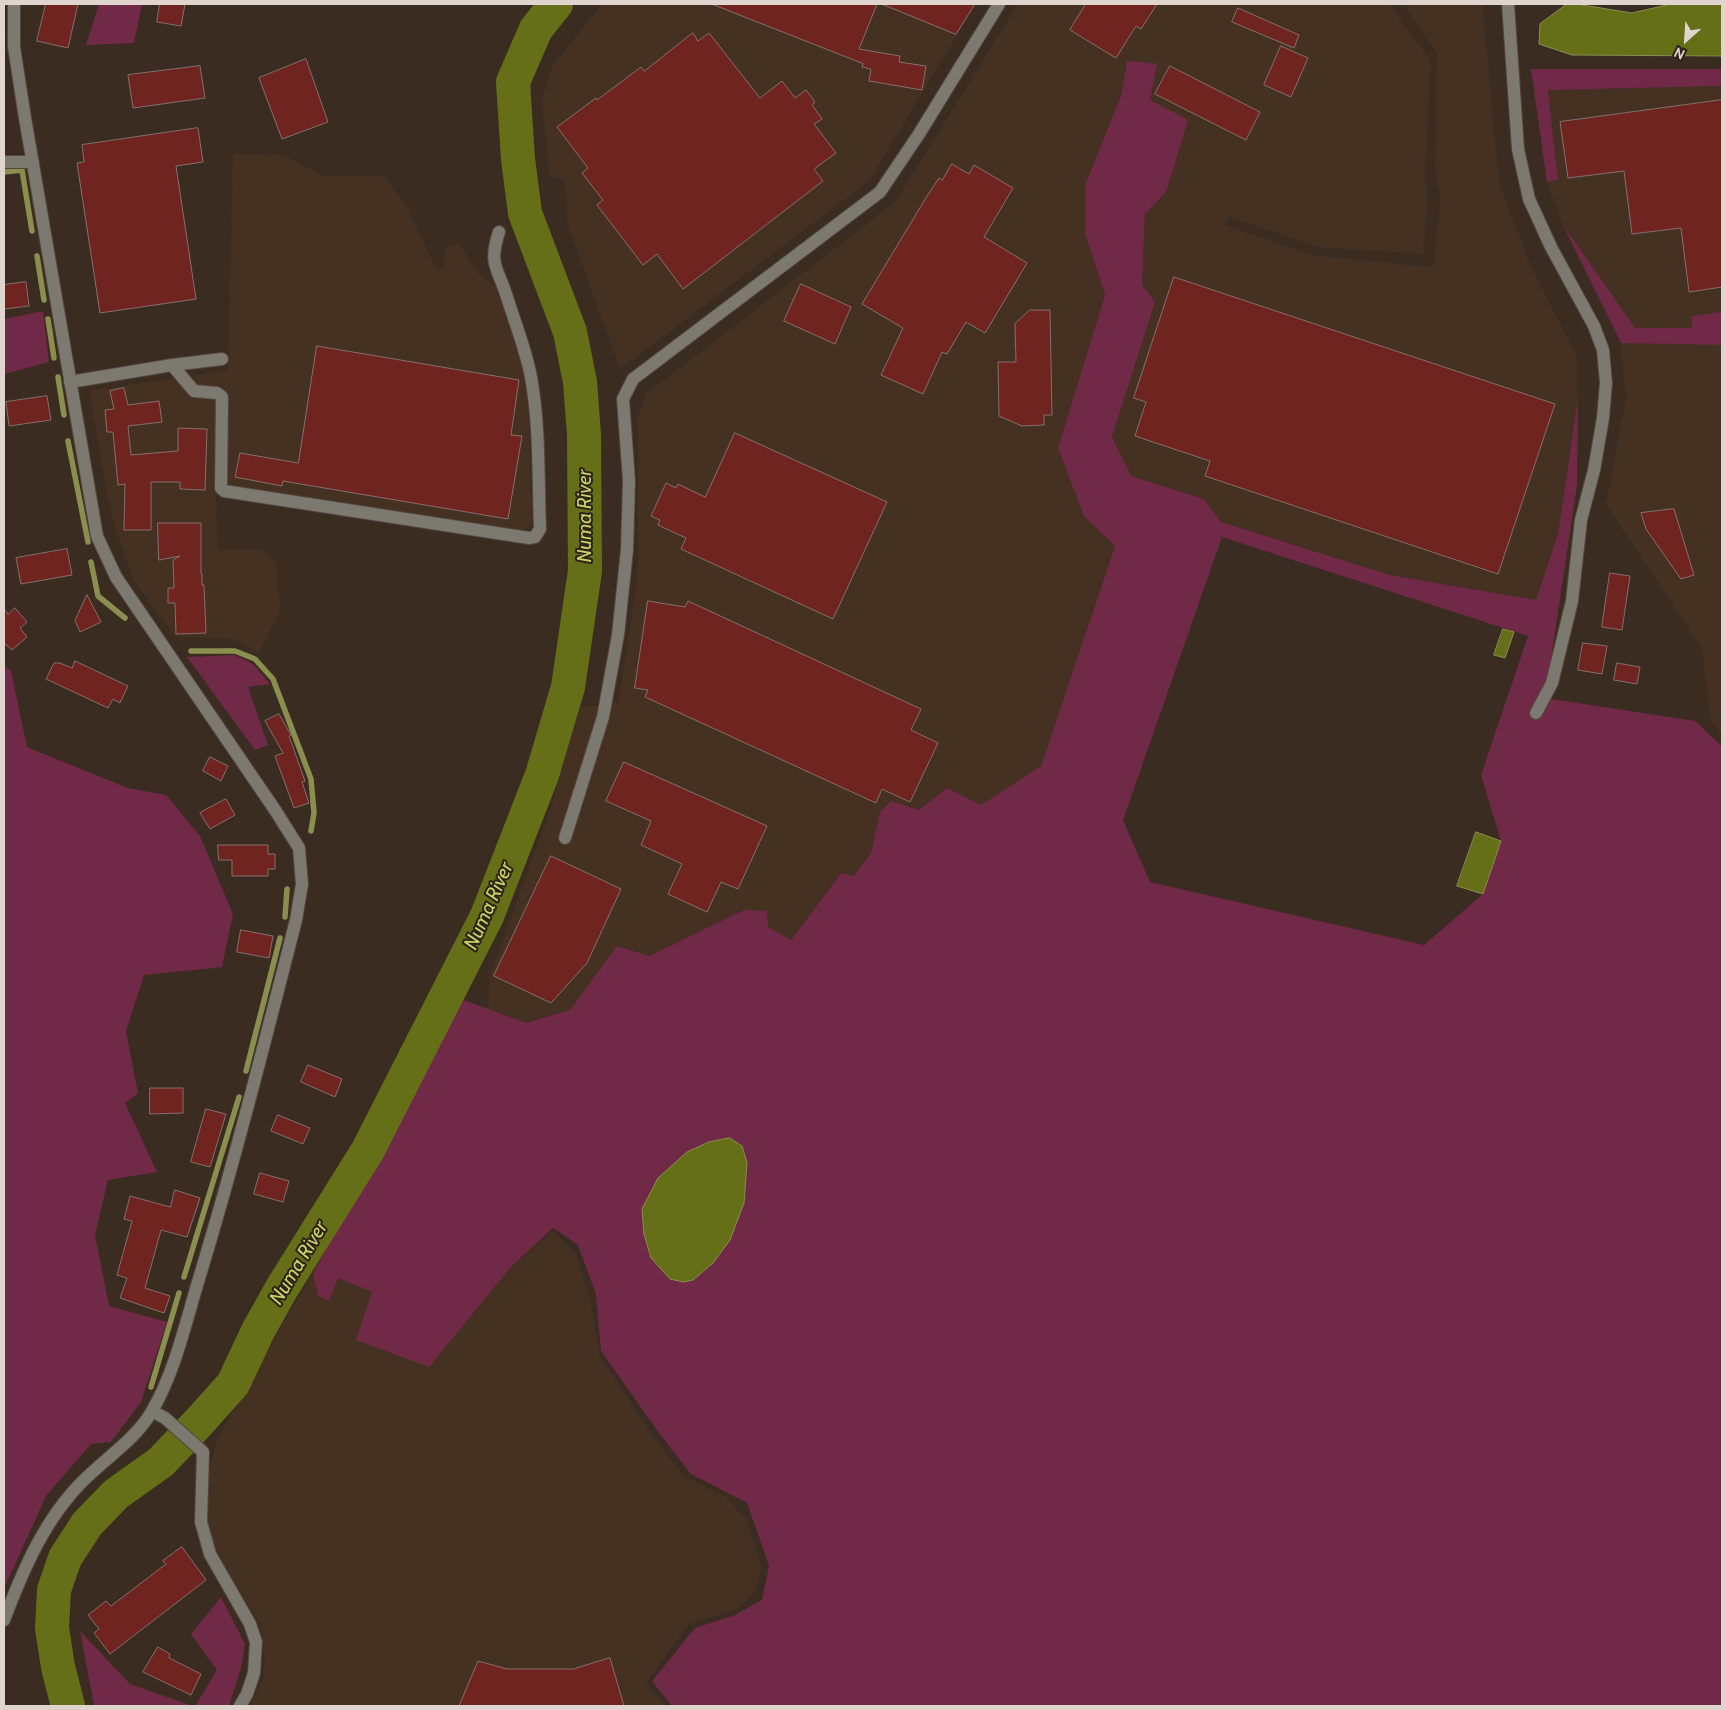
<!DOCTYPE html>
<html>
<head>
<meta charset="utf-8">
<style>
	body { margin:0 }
	#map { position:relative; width:1726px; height:1710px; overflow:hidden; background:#3a2c21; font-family:Cabin,sans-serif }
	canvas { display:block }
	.frame { position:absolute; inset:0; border:5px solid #dfd5ce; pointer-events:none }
	.north { position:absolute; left:1661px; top:15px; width:50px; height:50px; -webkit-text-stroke:4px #302218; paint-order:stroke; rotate:206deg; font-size:14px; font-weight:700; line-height:20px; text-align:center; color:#dfd5ce }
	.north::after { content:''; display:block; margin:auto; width:18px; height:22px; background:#dfd5ce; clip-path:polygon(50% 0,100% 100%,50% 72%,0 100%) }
</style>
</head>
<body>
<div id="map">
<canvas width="1726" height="1710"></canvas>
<div class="frame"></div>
<div class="north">N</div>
</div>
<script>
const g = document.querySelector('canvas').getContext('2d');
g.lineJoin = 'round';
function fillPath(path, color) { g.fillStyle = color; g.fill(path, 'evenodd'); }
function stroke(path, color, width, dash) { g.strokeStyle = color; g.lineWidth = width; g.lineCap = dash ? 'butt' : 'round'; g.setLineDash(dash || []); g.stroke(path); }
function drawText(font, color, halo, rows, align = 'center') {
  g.font = font + ' Cabin,sans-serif'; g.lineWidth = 4; g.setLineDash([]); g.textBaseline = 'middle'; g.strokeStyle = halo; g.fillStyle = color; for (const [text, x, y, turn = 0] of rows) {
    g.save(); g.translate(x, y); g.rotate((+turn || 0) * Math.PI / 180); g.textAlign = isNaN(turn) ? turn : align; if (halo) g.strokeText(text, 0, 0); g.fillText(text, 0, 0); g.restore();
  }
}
const built = new Path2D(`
	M 602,4 L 976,4 L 869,181 L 620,369 L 568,226 L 565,181 L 549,175 L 542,99 L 553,65 Z
	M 1018,4 L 1392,4 L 1391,7 L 1431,61 L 1425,172 L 1427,204 L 1423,254 L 1317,247 L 1230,217 L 1225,225 L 1311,255 L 1433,267 L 1441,200 L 1435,167 L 1437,53 L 1405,7 L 1407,4 L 1484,4 L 1483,10 L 1499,183 L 1532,269 L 1577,356 L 1578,398 L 1558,534 L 1536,600 L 1390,575 L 1221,522 L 1204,499 L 1131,476 L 1112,437 L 1155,302 L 1142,285 L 1145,214 L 1166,192 L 1150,100 L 1127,61 L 1121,96 L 1085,185 L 1085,233 L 1105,295 L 1058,448 L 1084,516 L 1115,546 L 1041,766 L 981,805 L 947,788 L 919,810 L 880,812 L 871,853 L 852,876 L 840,873 L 791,940 L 768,927 L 744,910 L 649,956 L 617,946 L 570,1010 L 526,1023 L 488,1010 L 510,1268 L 552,1231 L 576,1253 L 591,1302 L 600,1356 L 655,1439 L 685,1477 L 725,1496 L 746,1519 L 762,1566 L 755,1593 L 737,1609 L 689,1624 L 646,1683 L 666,1706 L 250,1706 L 264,1677 L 265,1656 L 262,1632 L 256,1618 L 229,1575 L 212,1539 L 208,1519 L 206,1488 L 216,1441 L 330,1242 L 344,1205 L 461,999 L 488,1009 L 490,975 L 550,810 L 580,708 L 618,702 L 638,576 L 638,415 L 646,394 L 895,202 Z
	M 1722,86 L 1722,735 L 1711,721 L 1702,649 L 1606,504 L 1626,398 L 1621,343 L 1563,225 L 1547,182 L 1558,179 L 1548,90 Z
	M 233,154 L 283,155 L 324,176 L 383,175 L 407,206 L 435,267 L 443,268 L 446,247 L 460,244 L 476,271 L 496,286 L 527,378 L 532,523 L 523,533 L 232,487 L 225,476 L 216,497 L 218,549 L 260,549 L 276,560 L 280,610 L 259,652 L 232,639 L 175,636 L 134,581 L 115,530 L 107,492 L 89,391 L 228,370 Z`);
const green = new Path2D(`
	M 99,4 L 142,4 L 134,43 L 86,45 Z
	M 1127,61 L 1157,64 L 1150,100 L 1188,120 L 1166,192 L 1145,214 L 1142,285 L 1155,302 L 1112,437 L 1131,476 L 1204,499 L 1221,522 L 1390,575 L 1536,600 L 1558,534 L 1578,398 L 1577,485 L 1545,698 L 1695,721 L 1722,746 L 1722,1706 L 672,1706 L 652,1681 L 695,1628 L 735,1615 L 762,1600 L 769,1565 L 747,1503 L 691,1474 L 659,1433 L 601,1351 L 596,1294 L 578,1245 L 553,1228 L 510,1268 L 429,1367 L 356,1340 L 372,1292 L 338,1278 L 329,1301 L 318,1296 L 313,1274 L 330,1242 L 344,1205 L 461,999 L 526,1023 L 570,1010 L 617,946 L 649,956 L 744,910 L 767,911 L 768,927 L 791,940 L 841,873 L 853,876 L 871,853 L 880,812 L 891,801 L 919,810 L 947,788 L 981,805 L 1041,766 L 1115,546 L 1084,516 L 1058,448 L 1105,295 L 1085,233 L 1085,185 L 1121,96 ZM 1222,537 L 1528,636 L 1481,775 L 1501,841 L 1483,894 L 1424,945 L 1150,882 L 1123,820 Z
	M 1531,69 L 1722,69 L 1722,86 L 1548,90 L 1558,180 L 1547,182 Z
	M 1563,225 L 1635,328 L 1692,328 L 1692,316 L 1722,312 L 1722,345 L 1621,343 Z
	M 43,311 L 49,362 L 4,374 L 4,319 Z
	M 235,655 L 253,664 L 270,684 L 248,687 L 268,745 L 255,750 L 187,657 Z
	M 4,665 L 11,671 L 27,747 L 128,788 L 166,795 L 200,836 L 233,914 L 222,967 L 144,975 L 126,1031 L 138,1093 L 125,1103 L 157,1172 L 108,1180 L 95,1235 L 109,1306 L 167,1322 L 141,1402 L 111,1442 L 91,1444 L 46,1496 L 4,1589 Z
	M 221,1597 L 245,1644 L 241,1668 L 229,1706 L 195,1706 L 217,1670 L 191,1634 Z
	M 80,1631 L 130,1684 L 193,1706 L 94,1706 Z`);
const water = new Path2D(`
	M 1567,4 L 1576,4 L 1632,13 L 1671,4 L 1722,4 L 1722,56 L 1572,55 L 1539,44 L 1540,24 Z
	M 1503,629 L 1514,632 L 1505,658 L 1494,655 Z
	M 1476,832 L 1501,841 L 1483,894 L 1457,886 Z
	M 730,1138 L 742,1146 L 747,1163 L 744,1203 L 730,1240 L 713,1263 L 693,1280 L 683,1282 L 670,1279 L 651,1258 L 644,1234 L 642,1209 L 658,1178 L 687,1152 L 709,1142 Z`);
const stream = new Path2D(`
	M 4,172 L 22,170 L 32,231
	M 37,256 L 44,300
	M 48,319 L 54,358
	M 58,377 L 64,415
	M 68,441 L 88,542
	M 91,562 L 98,596 L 125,618
	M 191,651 L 235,651 L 255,659 L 273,679 L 311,779 L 314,813 L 311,831
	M 285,917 L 287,889
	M 246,1071 L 280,938
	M 184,1277 L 239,1097
	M 151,1387 L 179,1293`);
const river = new Path2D(`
	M 68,1706 L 58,1667 L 52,1628 L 54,1590 L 65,1558 L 87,1524 L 116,1494 L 161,1462 L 199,1422 L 233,1384 L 258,1331 L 282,1288 L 368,1150 L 487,916 L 542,775 L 568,687 L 585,571 L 584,435 L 580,382 L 570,332 L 525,213 L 518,159 L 513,82 L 536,29 L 556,4`);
const building = new Path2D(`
	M 46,4 L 78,4 L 68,48 L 37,41 Z
	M 160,4 L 185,4 L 181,26 L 157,22 Z
	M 712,4 L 877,4 L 859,49 L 900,56 L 899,62 L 926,66 L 922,90 L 869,81 L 871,69 L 862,67 L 863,64 Z
	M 882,4 L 975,4 L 956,34 Z
	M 1086,4 L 1157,4 L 1141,29 L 1136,26 L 1116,58 L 1070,30 Z
	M 1238,8 L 1299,35 L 1294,48 L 1232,22 Z
	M 693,33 L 698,41 L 709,33 L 760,98 L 782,81 L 795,98 L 806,90 L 815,102 L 812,105 L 822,119 L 814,124 L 836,153 L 814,169 L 823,181 L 683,289 L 657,254 L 643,265 L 597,205 L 603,200 L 582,173 L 588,168 L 557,127 L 596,98 L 597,100 L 641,67 L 644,71 Z
	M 1281,46 L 1308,58 L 1291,97 L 1264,85 Z
	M 306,59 L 328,122 L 282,139 L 259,78 Z
	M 200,66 L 205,98 L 133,108 L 128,75 Z
	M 1170,66 L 1260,112 L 1246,140 L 1155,94 Z
	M 1722,100 L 1722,287 L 1689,292 L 1681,228 L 1632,234 L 1624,171 L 1568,178 L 1560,122 Z
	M 198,128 L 203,162 L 176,166 L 196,299 L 100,313 L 77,163 L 84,162 L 82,145 Z
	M 952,164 L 969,174 L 974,165 L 1013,188 L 984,237 L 1027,263 L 985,333 L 966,322 L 947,354 L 942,352 L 923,394 L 881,375 L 903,328 L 862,304 L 924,201 L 939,178 L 942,180 Z
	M 1174,277 L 1555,404 L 1498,574 L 1205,476 L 1210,461 L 1135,436 L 1146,402 L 1134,398 Z
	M 26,282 L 29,306 L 4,309 L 4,285 Z
	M 801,284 L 851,307 L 835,344 L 784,321 Z
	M 1030,310 L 1050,310 L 1052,415 L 1044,415 L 1044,425 L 1022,426 L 999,416 L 998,362 L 1016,362 L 1015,324 Z
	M 317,346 L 519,380 L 511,435 L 522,436 L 508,519 L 283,481 L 282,486 L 235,477 L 240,453 L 298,463 Z
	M 124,388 L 128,405 L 159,401 L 162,422 L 128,426 L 131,455 L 178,451 L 178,428 L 207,429 L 205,490 L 180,489 L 180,482 L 151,482 L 151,530 L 124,530 L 125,484 L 118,485 L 113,432 L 107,432 L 105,410 L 114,409 L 110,391 Z
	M 47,396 L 51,420 L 9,426 L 6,402 Z
	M 735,433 L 887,502 L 833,619 L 681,549 L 686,538 L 658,525 L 660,520 L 651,516 L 666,483 L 676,488 L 678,484 L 705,497 Z
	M 1674,509 L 1694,575 L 1681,579 L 1646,529 L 1641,513 Z
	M 158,523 L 201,523 L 201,574 L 202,574 L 202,585 L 204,585 L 206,633 L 176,634 L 175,603 L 168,603 L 168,588 L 174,588 L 173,560 L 180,556 L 159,560 Z
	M 67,549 L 72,575 L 21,584 L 16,558 Z
	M 1610,573 L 1630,576 L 1622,630 L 1602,627 Z
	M 87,595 L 101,622 L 80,632 L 75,621 Z
	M 648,601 L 685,607 L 688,601 L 921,709 L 911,730 L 938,743 L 910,802 L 882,789 L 876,803 L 645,697 L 648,690 L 635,688 Z
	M 15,608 L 27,622 L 20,628 L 27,637 L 12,650 L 4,643 L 4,609 L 8,614 Z
	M 1583,643 L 1607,646 L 1602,674 L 1578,670 Z
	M 75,661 L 128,686 L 120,703 L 113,699 L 108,708 L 46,679 L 54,663 L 60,663 L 72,668 Z
	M 1617,663 L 1640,667 L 1637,684 L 1614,680 Z
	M 279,714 L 291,735 L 289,736 L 305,781 L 302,782 L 309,803 L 294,808 L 275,756 L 283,753 L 265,721 Z
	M 210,757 L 228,766 L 221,781 L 203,771 Z
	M 624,762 L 767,826 L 738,889 L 721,882 L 707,912 L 668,894 L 682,864 L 641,845 L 651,821 L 606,801 Z
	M 226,799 L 235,815 L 210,829 L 200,813 Z
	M 218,845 L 268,845 L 268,854 L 275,854 L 275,869 L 268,869 L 268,876 L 232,876 L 232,860 L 219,860 Z
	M 551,856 L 621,889 L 587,963 L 551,1003 L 494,976 Z
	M 241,930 L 273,936 L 269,958 L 237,952 Z
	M 308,1065 L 342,1079 L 335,1097 L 301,1082 Z
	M 150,1088 L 183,1088 L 183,1113 L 150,1114 Z
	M 206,1109 L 226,1114 L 210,1167 L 191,1162 Z
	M 278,1115 L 310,1128 L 303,1144 L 271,1131 Z
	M 260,1173 L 289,1181 L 283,1202 L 254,1194 Z
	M 175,1190 L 200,1198 L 187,1237 L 161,1230 L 145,1288 L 170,1296 L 164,1313 L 120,1298 L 127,1278 L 117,1275 L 132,1221 L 124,1219 L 130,1196 L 170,1207 Z
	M 182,1547 L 206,1580 L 110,1654 L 94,1633 L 99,1629 L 88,1615 L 106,1601 L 111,1606 L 166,1564 L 163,1561 Z
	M 158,1647 L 170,1654 L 169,1658 L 201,1674 L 191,1695 L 143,1672 Z
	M 610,1658 L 624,1706 L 459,1706 L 478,1661 L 507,1669 L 573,1669 Z`);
const minor = new Path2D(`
	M 1508,4 L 1518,149 L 1529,199 L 1551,247 L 1594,326 L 1603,350 L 1606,383 L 1603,418 L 1594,470 L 1581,520 L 1572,601 L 1552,683 L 1536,713
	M 4,162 L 33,162
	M 172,365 L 194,391 L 217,393 L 222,397 L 221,488 L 224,491 L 529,538 L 535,537 L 540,529 C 538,479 540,427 531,377 C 526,350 515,323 507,297 C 498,268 488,265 499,232
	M 70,382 L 172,365 L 222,359
	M 565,838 L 603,717 L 618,635 L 627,550 L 629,481 L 623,399 L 633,379 L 880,192 L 919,134 L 999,4
	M 152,1411 L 165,1418 L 203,1452 L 201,1522 L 210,1554 L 250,1624 L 256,1642 L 254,1673 L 247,1694 L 240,1706
	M 4,1620 C 23,1570 45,1518 84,1480 C 107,1457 136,1439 152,1411 C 176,1370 187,1317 201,1272 C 236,1156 266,1037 296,920 L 302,884 L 299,848 L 275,810 L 116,577 L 97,536 L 25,118 L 14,47 L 14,4`);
const waterNames = [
	["Numa River",585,516,-90],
	["Numa River",489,906,-66],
	["Numa River",299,1263,-59]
];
fillPath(built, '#453122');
fillPath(green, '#702947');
fillPath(water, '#656f18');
stroke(water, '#8a8e4f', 1);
stroke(stream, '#8a8e4f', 5.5);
stroke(river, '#656f18', 34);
fillPath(building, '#702420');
stroke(building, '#856f6d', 1);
stroke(minor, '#54473d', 14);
stroke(minor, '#7c7971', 12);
drawText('italic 20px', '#c4d464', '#302218', waterNames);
</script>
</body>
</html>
